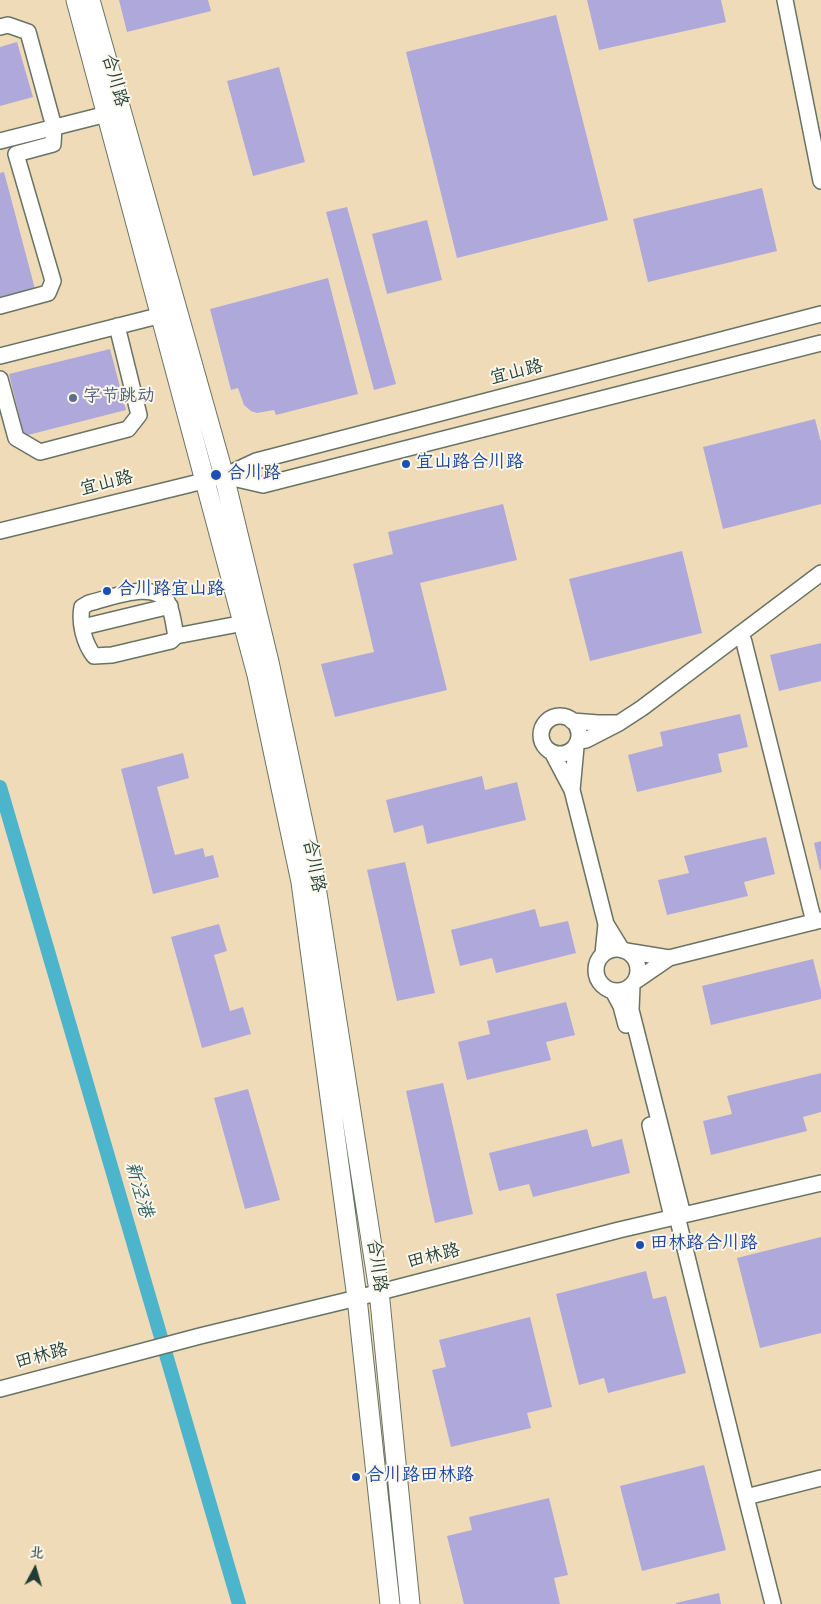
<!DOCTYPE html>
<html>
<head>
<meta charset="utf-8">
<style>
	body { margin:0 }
	#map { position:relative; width:821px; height:1604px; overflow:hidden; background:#f0dbb9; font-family:"Indie Flower","LXGW WenKai TC",sans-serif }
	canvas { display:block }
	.north { position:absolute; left:10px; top:1544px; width:50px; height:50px; -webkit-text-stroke:4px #fbf7ec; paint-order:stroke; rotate:6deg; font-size:14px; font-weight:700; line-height:20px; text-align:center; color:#1f3d34 }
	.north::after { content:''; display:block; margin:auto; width:18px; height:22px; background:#1f3d34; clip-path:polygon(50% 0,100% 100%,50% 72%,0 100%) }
</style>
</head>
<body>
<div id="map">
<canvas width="821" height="1604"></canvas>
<div class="north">北</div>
</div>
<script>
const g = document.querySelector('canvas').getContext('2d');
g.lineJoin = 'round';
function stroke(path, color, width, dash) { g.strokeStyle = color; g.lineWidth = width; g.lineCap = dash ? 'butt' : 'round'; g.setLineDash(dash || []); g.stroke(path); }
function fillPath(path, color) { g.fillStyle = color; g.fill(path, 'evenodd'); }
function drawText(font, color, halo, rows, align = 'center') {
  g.font = font + ' "Indie Flower","LXGW WenKai TC",sans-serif'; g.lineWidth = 4; g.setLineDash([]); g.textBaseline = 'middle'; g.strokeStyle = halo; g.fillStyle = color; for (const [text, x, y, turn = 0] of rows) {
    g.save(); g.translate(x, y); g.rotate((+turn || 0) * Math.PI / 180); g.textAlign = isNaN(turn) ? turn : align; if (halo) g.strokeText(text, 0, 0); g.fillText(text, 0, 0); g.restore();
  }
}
const canal = new Path2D(`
	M 0,787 L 239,1604`);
const building = new Path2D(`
	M 119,0 L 208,0 L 211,11 L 127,32 Z
	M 587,0 L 721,0 L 726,22 L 599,50 Z
	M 556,15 L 608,220 L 457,258 L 406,52 Z
	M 17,42 L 33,97 L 0,106 L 0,47 Z
	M 279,67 L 305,162 L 253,176 L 227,81 Z
	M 4,172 L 35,289 L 0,298 L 0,173 Z
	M 762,188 L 777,251 L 648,282 L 633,219 Z
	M 347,207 L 396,384 L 374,390 L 326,212 Z
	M 427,220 L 442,280 L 387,294 L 372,234 Z
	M 328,278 L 358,394 L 276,415 L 274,410 L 257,413 L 251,411 L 244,405 L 238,388 L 231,390 L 210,309 Z
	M 110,349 L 126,410 L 24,436 L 9,374 Z
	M 815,419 L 821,442 L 821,504 L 723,529 L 703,447 Z
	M 503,504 L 517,560 L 420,583 L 447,690 L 335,717 L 321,664 L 374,652 L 353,564 L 393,554 L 388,532 Z
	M 682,551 L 702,633 L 590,661 L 569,579 Z
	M 821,643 L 821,681 L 779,691 L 770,655 Z
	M 740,714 L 748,747 L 718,754 L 722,772 L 637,792 L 628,755 L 663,746 L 660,732 Z
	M 183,753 L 189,778 L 157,787 L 175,855 L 203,848 L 205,857 L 213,855 L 219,877 L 153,894 L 121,769 Z
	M 482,776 L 485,790 L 517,782 L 526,820 L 427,844 L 423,825 L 394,833 L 386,800 Z
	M 766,837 L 775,874 L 744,882 L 748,896 L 667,915 L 658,880 L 689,873 L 684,856 Z
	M 821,841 L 821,869 L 820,870 L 814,843 Z
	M 405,862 L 435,993 L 397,1001 L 367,870 Z
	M 535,909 L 540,927 L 568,921 L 576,953 L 496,973 L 492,958 L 460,966 L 451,930 Z
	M 219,924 L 227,951 L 214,955 L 230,1011 L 243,1007 L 251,1034 L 202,1048 L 171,937 Z
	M 813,959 L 821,991 L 821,999 L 711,1025 L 702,986 Z
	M 566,1002 L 575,1035 L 546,1042 L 551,1060 L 467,1080 L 458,1042 L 490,1034 L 487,1021 Z
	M 821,1073 L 821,1112 L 803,1117 L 807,1131 L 711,1155 L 703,1121 L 732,1114 L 727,1096 Z
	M 443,1083 L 473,1214 L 435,1223 L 406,1091 Z
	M 248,1089 L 280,1200 L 245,1209 L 214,1098 Z
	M 587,1129 L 592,1147 L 622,1139 L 630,1173 L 533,1197 L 529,1184 L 499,1191 L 489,1153 Z
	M 821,1237 L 821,1333 L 760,1348 L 737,1258 Z
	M 646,1271 L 653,1299 L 666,1296 L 686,1373 L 608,1393 L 604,1378 L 579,1385 L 556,1294 Z
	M 530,1317 L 552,1407 L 527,1413 L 531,1428 L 451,1447 L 432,1370 L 446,1367 L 439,1340 Z
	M 704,1465 L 726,1550 L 642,1571 L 620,1486 Z
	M 549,1498 L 568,1575 L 554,1578 L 560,1604 L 464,1604 L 447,1536 L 472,1530 L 469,1517 Z
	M 719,1593 L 721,1604 L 676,1604 L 676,1603 Z`);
const minor = new Path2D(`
	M 785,0 L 821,181
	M 0,27 L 8,25 L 28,32 L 54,127 L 53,144 L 16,154 L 53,281 L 48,293 L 0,306
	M 0,141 L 107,114
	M 0,356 L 162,315
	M 0,379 L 16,438 L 40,452 L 128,429 L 139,415 L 117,326
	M 224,476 L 263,485 L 821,343
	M 0,531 L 224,476 L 256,461 L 821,314
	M 83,627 L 170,606
	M 741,633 L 744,642 L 814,922
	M 176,636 C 174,627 173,615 169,605 C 157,578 111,598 89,603 L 82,607 C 79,623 84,643 94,656 L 112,655 L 171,641 L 176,636 L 244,623
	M541 735a19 19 0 1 1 38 0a19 19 0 1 1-38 0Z
	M 572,721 L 598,723 L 619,723 L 586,740 L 579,741
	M 619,723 L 642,708 L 821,573
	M 553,754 L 572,790 L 576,747
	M 572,790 L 606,924
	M596 970a21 21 0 1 1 42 0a21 21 0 1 1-42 0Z
	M 626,951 L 669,958 L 637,980
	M 603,954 L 606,924 L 622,950
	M 669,958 L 821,920
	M 632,986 L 631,1010 L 683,1215
	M 613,991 L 621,1006 L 626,1025
	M 650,1125 L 672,1217
	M 677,1216 L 746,1497 L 821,1478
	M 0,1389 L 200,1336 L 357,1298 L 619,1230 L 821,1183
	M 746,1497 L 773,1604`);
const major = new Path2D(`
	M 76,0 L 257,675 L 301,882 L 357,1298 L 390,1604
	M 90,0 L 224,476 L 269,662 L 314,874 L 379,1291 L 410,1604`);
const markers = [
	[73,398,5,"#5c6f8a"],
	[406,464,5,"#1a4fb4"],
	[216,475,6,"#1a4fb4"],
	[107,591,5,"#1a4fb4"],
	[640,1245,5,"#1a4fb4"],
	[356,1477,5,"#1a4fb4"]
];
const streetNames = [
	["合川路",113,81,74],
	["宜山路",517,374,-14],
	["宜山路",107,485,-14],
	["合川路",312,866,79],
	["田林路",434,1258,-14],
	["合川路",375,1266,82],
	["田林路",42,1358,-15]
];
const serviceNames = [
	["字节跳动",83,398]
];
const transitNames = [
	["宜山路合川路",416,464],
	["合川路",227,475],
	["合川路宜山路",117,591],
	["田林路合川路",650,1245],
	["合川路田林路",366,1477]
];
const waterNames = [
	["新泾港",137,1190,74]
];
stroke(canal, '#4cb5cb', 14);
fillPath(building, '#afa8db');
stroke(minor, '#687463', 18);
stroke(major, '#687463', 21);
stroke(minor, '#fff', 15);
stroke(major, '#fff', 19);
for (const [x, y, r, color] of markers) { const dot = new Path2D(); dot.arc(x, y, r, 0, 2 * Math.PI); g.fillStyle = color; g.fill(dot); stroke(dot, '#fbf7ec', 2); }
drawText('18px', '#1f3d34', '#fbf7ec', streetNames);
drawText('18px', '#4e5e75', '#fbf7ec', serviceNames, 'left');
drawText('18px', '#164399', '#fbf7ec', transitNames, 'left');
drawText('italic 19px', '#2c6161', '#fbf7ec', waterNames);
</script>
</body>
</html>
